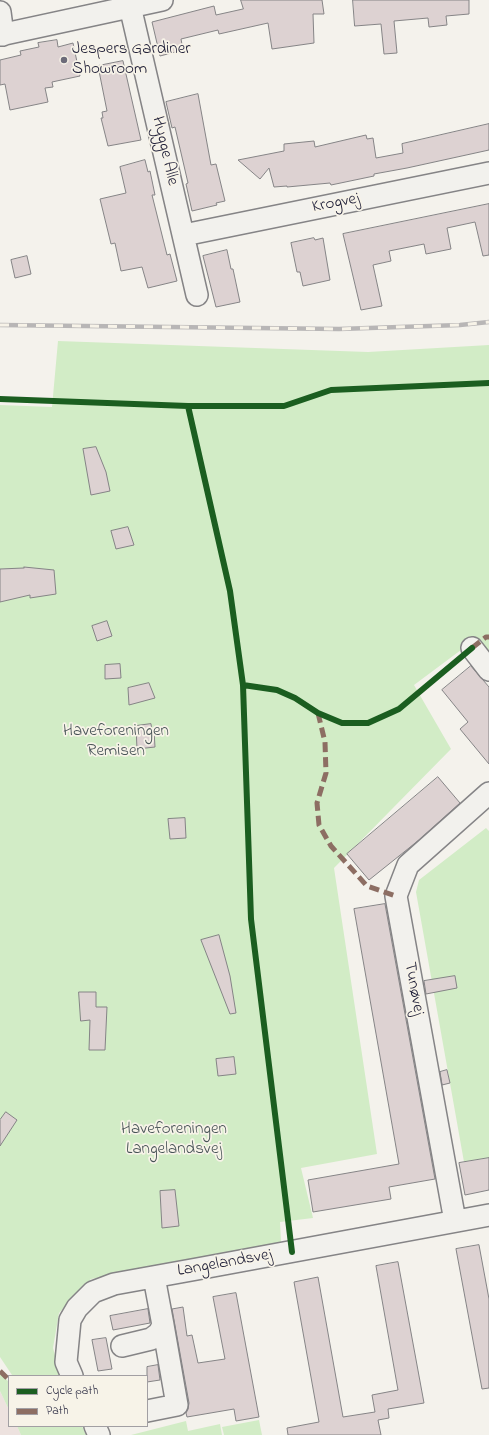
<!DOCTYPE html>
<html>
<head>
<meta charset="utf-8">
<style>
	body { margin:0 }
	#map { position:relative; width:489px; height:1435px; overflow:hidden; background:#f4f2ec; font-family:"Indie Flower",sans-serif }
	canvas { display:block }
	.legend { position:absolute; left:8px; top:1375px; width:140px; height:52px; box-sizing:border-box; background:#f7f3e8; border:1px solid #a29fa3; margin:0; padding:5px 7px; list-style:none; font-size:12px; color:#22223b }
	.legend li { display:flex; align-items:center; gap:8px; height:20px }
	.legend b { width:20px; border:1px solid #a29fa3 }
</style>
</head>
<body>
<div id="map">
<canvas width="489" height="1435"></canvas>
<ul class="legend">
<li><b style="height:5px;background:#1b5e20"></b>Cycle path</li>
<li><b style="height:5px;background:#8d6e63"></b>Path</li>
</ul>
</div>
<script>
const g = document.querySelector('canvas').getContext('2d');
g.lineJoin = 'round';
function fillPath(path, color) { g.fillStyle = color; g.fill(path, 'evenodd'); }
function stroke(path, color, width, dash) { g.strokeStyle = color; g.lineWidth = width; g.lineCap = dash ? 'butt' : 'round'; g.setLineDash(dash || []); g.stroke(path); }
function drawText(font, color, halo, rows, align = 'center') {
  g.font = font + ' "Indie Flower",sans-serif'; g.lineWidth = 3.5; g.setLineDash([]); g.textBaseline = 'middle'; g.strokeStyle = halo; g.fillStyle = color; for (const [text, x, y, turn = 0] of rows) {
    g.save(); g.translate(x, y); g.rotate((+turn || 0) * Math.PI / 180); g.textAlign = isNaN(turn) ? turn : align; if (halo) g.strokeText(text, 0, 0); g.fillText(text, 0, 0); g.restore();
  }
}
const built = new Path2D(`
	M 0,1391 L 9,1410 L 9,1426 L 17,1426 L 21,1435 L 0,1435 Z`);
const green = new Path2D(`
	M 58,341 L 368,352 L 489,345 L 489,659 L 469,644 L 414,685 L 451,749 L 334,868 L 377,1154 L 301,1168 L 313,1218 L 280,1222 L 281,1242 L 91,1279 L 59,1313 L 53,1348 L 61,1376 L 15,1376 L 12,1375 L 0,1357 L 0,405 L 52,407 Z
	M 486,828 L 489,831 L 489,1158 L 464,1162 L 416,892 L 419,880 Z
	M 0,1373 L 9,1382 L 9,1410 L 0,1391 Z
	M 259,1420 L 262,1435 L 224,1435 L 222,1427 Z
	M 186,1421 L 188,1431 L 220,1424 L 222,1435 L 131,1435 Z
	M 17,1426 L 82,1426 L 86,1435 L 21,1435 Z`);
const building = new Path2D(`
	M 241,0 L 322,0 L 324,14 L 313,14 L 314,43 L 272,49 L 268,23 L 219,34 L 218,30 L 181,39 L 183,50 L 160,56 L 152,22 L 214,6 L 216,15 L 243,9 Z
	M 353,0 L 469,0 L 469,14 L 446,16 L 447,25 L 429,27 L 428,18 L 394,21 L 397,53 L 384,54 L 381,24 L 355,26 Z
	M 57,40 L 58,47 L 73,43 L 80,76 L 52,82 L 53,87 L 45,88 L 48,102 L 10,110 L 5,84 L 0,85 L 0,60 L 21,55 L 20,51 L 39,47 L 38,43 Z
	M 123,61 L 141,140 L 108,146 L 101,118 L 103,118 L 102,112 L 107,111 L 98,66 Z
	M 198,94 L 211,165 L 216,164 L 225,201 L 216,203 L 217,205 L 192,211 L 186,184 L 188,183 L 175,127 L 172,128 L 166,102 Z
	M 489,124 L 489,150 L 407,168 L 374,174 L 374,176 L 331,185 L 330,183 L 287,187 L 287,186 L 274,187 L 269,168 L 260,179 L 238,160 L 284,151 L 284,144 L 314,141 L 315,147 L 366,135 L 367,139 L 373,138 L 376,158 L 403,153 L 402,144 Z
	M 145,160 L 148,172 L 150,171 L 155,195 L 152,195 L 167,255 L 170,254 L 177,281 L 148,288 L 142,267 L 121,271 L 115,243 L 111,244 L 100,199 L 126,193 L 120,167 Z
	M 489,204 L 489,255 L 483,256 L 475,222 L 447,228 L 451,249 L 426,254 L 424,244 L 389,251 L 391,261 L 373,265 L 382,306 L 361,310 L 343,234 Z
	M 314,238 L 315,240 L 323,238 L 330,280 L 303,286 L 300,272 L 297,272 L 291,243 Z
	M 227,250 L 231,269 L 233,269 L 240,302 L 216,307 L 203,256 Z
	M 27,256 L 31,274 L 15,278 L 11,260 Z
	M 96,447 L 106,472 L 110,491 L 91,495 L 83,449 Z
	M 128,527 L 134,545 L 116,549 L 111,531 Z
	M 24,567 L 54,570 L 56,594 L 30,598 L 30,595 L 0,602 L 0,569 L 24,568 Z
	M 107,621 L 112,636 L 97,641 L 92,626 Z
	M 120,664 L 121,678 L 105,679 L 105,665 Z
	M 471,666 L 489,687 L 489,764 L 460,729 L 468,722 L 442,690 Z
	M 149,683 L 155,698 L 129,705 L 128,688 Z
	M 151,724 L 152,731 L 154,731 L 155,747 L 137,749 L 136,726 Z
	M 438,777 L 460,803 L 419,840 L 369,880 L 347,854 Z
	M 185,818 L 186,838 L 170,839 L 168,819 Z
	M 385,904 L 435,1179 L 389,1187 L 391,1199 L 313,1212 L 308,1180 L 399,1164 L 354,909 Z
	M 219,935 L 230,976 L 236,1013 L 230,1014 L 201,940 Z
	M 455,976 L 457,988 L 426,994 L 424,981 Z
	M 79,992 L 96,992 L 96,1007 L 107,1007 L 105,1050 L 89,1050 L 90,1020 L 81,1021 Z
	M 234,1057 L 236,1074 L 218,1076 L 216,1059 Z
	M 447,1070 L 450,1083 L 442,1085 L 440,1072 Z
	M 6,1112 L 17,1120 L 0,1146 L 0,1120 Z
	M 489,1158 L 489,1190 L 465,1195 L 459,1163 Z
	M 175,1190 L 179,1226 L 162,1228 L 160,1191 Z
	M 479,1245 L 489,1299 L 489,1388 L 482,1389 L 456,1249 Z
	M 398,1262 L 424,1403 L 388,1409 L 389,1418 L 378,1420 L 381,1435 L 288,1435 L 287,1428 L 319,1422 L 294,1282 L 318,1277 L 343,1417 L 375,1412 L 372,1395 L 398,1390 L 376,1266 Z
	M 236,1293 L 259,1417 L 236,1421 L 234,1409 L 187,1417 L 186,1413 L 188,1409 L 189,1403 L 172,1309 L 183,1307 L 187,1336 L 192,1335 L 198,1363 L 225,1359 L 213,1297 Z
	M 148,1309 L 150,1323 L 113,1330 L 110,1316 Z
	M 106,1338 L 112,1369 L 98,1371 L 92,1340 Z
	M 158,1365 L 160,1380 L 147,1382 L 147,1367 Z`);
const minor = new Path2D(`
	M 130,6 L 197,295
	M 0,12 L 3,35
	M 0,35 L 162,0
	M 184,235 L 489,173
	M 472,648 L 489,670
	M 455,1221 L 396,896 L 408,865 L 489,793
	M 122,1346 L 151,1339 L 159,1333 L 163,1325 L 154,1277
	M 72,1376 L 66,1362 L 70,1320 L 77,1308 L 93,1292 L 114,1284 L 197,1269 L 489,1215
	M 147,1411 L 177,1405 L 163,1325
	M 95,1426 L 99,1435`);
const rail = new Path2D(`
	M 0,325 L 339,329 L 460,325 L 489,322`);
const quiet = new Path2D(`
	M 472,648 L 486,637 L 489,637
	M 318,713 L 325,742 L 326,773 L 317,803 L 319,825 L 331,846 L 367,886 L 396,896
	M 0,1371 L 9,1380`);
const cycleway = new Path2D(`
	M 0,399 L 188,406 L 230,591 L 243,685 L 251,919 L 292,1252
	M 188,406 L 284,406 L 331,390 L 489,383
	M 243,685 L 277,690 L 295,698 L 318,713 L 342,723 L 368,723 L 399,709 L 472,648`);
const markers = [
	[64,60,4,"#6c6b79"]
];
const poiNames = [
	["Jespers Gardiner",72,50],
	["Showroom",72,70]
];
const streetNames = [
	["Hygge Alle",164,151,77],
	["Krogvej",336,204,-11],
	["Tunøvej",413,989,80],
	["Langelandsvej",225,1264,-10]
];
const parkNames = [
	["Haveforeningen",116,732],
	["Remisen",116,752],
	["Haveforeningen",174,1130],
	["Langelandsvej",174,1150]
];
fillPath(built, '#ede2df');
fillPath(green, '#d2ecc6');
fillPath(building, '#ddd2d2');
stroke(building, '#858486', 1);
stroke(minor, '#858486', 24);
stroke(minor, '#f2f1ed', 21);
stroke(rail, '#b8b6b6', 4.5);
stroke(rail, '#f7f3e8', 3, [9]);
stroke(quiet, '#8d6e63', 5, [10, 5]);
stroke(cycleway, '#1b5e20', 6);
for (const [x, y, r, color] of markers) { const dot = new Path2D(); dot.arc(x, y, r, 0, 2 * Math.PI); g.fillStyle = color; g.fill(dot); stroke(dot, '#f7f3e8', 1.5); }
drawText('17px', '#22223b', '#f7f3e8', poiNames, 'left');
drawText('17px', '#22223b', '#f7f3e8', streetNames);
drawText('17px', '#475356', '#f7f3e8', parkNames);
</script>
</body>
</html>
